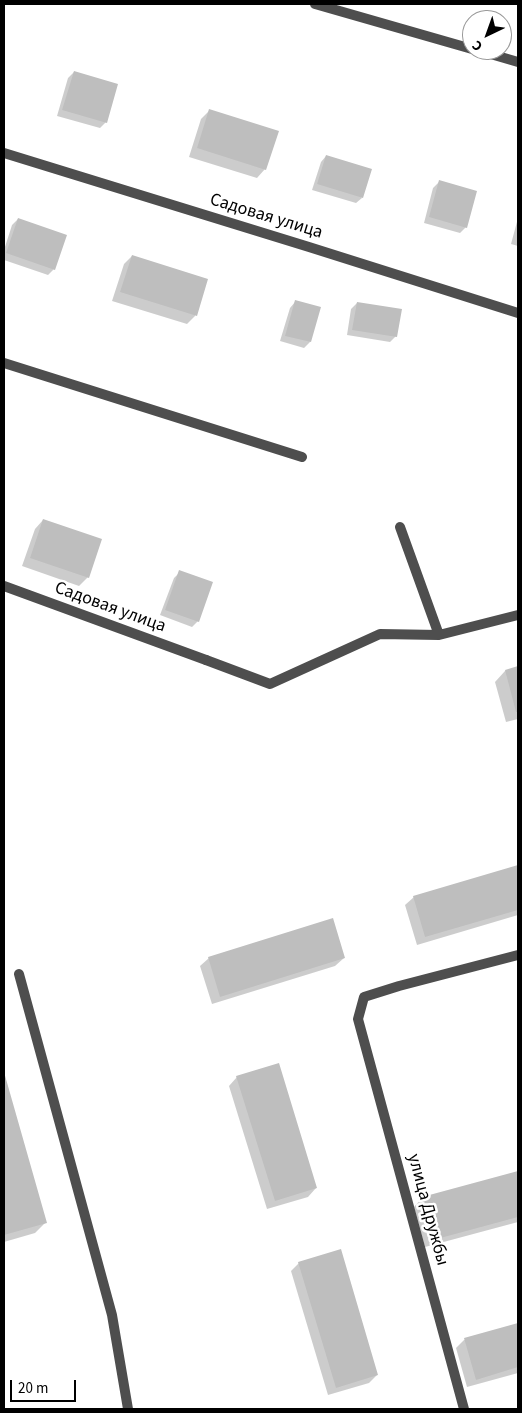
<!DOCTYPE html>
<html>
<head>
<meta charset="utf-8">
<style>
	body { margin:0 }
	#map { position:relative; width:522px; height:1413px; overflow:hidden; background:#fff; font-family:"Source Sans 3",sans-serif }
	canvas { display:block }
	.frame { position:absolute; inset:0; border:5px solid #000; pointer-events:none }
	.north { position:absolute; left:462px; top:10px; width:50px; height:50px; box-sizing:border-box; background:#fff; border:1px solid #999; border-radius:50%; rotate:222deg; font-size:14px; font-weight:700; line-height:20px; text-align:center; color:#000 }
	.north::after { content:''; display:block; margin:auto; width:18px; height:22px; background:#000; clip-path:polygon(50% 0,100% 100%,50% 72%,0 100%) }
	.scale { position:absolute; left:10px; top:1380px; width:66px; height:22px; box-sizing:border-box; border:2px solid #000; border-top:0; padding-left:6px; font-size:15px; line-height:18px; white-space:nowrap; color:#000; -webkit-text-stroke:4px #fff; paint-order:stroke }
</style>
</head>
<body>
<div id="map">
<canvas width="522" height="1413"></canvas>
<div class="frame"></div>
<div class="north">С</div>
<div class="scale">20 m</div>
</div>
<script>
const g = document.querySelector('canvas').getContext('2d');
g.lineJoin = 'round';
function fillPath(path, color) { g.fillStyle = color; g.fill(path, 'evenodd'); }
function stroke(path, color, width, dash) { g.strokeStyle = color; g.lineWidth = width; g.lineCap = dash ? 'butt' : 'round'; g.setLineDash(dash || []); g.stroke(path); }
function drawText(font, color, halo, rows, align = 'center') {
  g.font = font + ' "Source Sans 3",sans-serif'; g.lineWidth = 5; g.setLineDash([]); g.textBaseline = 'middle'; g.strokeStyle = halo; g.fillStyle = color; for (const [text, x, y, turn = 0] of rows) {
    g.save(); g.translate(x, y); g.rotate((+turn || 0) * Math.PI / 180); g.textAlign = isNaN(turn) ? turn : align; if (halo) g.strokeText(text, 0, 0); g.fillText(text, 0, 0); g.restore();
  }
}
const shadow = new Path2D(`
	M 74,72 L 106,122 L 100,128 L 57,116 L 68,78 Z
	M 209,111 L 265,169 L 257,178 L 189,157 L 201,119 Z
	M 326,156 L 362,198 L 356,203 L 312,190 L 321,162 Z
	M 439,182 L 466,227 L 460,233 L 424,223 L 433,188 Z
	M 518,218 L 518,246 L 511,244 Z
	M 18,219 L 54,269 L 48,275 L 4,260 L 4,250 L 12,225 Z
	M 132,256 L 207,280 L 195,316 L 187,324 L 112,301 L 124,264 Z
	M 295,302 L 310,342 L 304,348 L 280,341 L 290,308 Z
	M 357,303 L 396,336 L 390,342 L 347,335 L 351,309 Z
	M 43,520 L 88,577 L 79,586 L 22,566 L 35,529 Z
	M 180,572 L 198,621 L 192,627 L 160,615 L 174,578 Z
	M 518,668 L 518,719 L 506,722 L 495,682 L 505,671 Z
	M 518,866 L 518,915 L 417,945 L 405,905 L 414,897 Z
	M 209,958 L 344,958 L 335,966 L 212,1004 L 200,966 Z
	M 4,1074 L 45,1223 L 35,1233 L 4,1242 Z
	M 237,1077 L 316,1188 L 308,1197 L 267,1209 L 229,1086 Z
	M 518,1172 L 518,1222 L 425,1247 L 414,1207 L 422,1198 Z
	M 299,1263 L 377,1375 L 369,1383 L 328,1395 L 291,1271 Z
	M 518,1324 L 518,1373 L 467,1387 L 456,1348 L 464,1340 Z`);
const building = new Path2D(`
	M 74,71 L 118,84 L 107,123 L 62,110 Z
	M 209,109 L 279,131 L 266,170 L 197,148 Z
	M 326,155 L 372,169 L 363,198 L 317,184 Z
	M 439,180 L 477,191 L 467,228 L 429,217 Z
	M 18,218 L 67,235 L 55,270 L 6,253 Z
	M 132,255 L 208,279 L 197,316 L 120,292 Z
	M 295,300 L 321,307 L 311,342 L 285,336 Z
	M 357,302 L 402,309 L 397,337 L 352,330 Z
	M 43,519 L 102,539 L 89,578 L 30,558 Z
	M 179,570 L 213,582 L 199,622 L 165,610 Z
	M 518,666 L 518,712 L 516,712 L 505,670 Z
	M 518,865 L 518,910 L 425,937 L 413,896 Z
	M 333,918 L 345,958 L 220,997 L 208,957 Z
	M 279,1063 L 317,1188 L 275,1201 L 236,1076 Z
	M 4,1072 L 47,1223 L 4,1235 Z
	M 518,1171 L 518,1217 L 433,1240 L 422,1197 Z
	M 341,1249 L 378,1375 L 336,1388 L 298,1262 Z
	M 518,1323 L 518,1367 L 476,1380 L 464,1338 Z`);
const service = new Path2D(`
	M 315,4 L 472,49
	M 477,50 L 518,62
	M 4,363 L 302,457
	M 400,527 L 439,635 L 518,615
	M 206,660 L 270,684 L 380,634 L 439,635
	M 19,974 L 112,1315 L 128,1409`);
const minor = new Path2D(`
	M 4,153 L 309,247 L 518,313
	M 4,586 L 206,660
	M 464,1409 L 358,1019 L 364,997 L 399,986 L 518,955`);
const streetNames = [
	["Садовая улица",266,217,17],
	["Садовая улица",110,608,20],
	["улица Дружбы",427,1210,75]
];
fillPath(shadow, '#0003');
fillPath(building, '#bebebe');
stroke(service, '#4e4e4e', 10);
stroke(minor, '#4e4e4e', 10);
drawText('18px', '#000', '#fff', streetNames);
</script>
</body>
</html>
